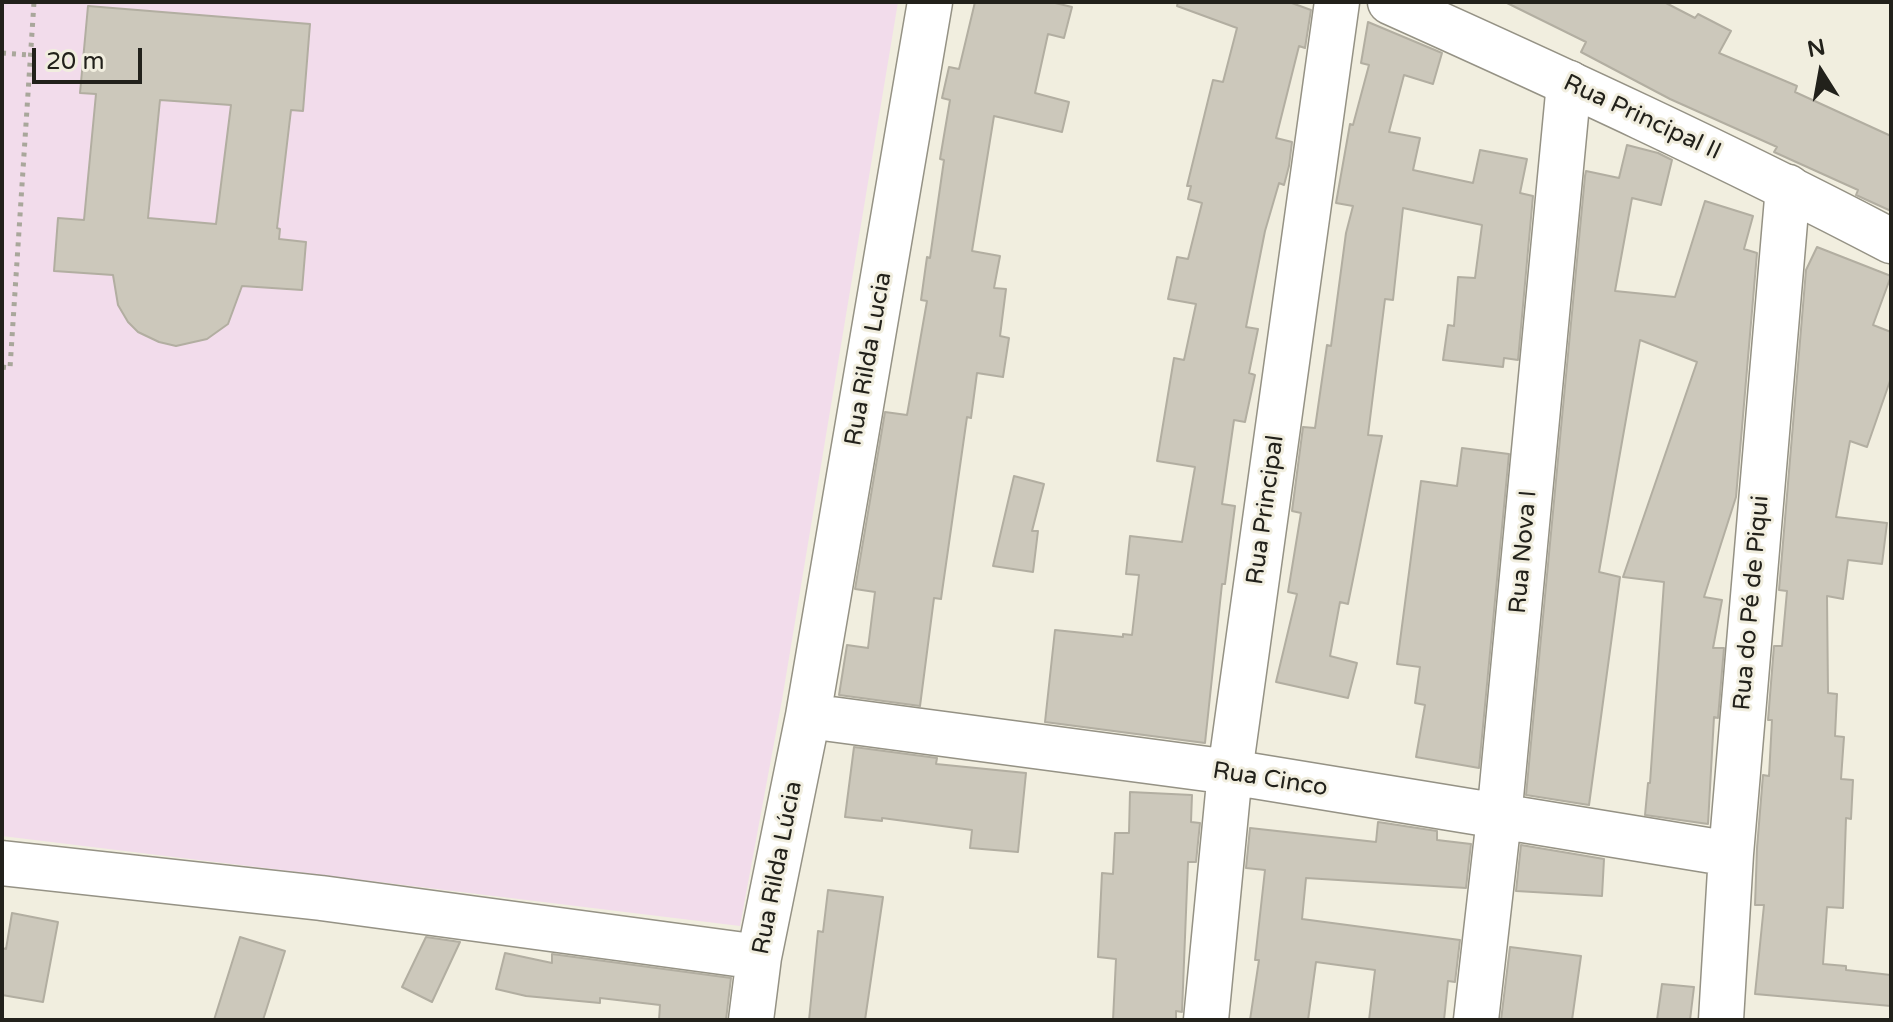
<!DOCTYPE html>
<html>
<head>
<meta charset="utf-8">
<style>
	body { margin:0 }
	#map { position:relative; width:1893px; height:1022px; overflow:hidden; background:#f1eedf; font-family:"Varela Round",sans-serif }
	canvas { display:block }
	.frame { position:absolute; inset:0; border:4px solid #22211b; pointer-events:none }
	.north { position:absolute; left:1781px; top:32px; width:80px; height:80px; -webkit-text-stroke:6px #f1eedf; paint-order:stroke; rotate:349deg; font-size:22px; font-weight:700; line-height:32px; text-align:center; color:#22211b }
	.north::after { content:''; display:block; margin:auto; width:28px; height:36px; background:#22211b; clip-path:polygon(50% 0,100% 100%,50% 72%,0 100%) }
	.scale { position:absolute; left:32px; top:48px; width:110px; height:36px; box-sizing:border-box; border:4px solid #22211b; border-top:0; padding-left:10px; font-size:24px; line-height:28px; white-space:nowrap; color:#22211b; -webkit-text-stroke:6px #f1eedf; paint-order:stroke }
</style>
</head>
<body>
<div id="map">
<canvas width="1893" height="1022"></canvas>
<div class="frame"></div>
<div class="north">N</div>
<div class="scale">20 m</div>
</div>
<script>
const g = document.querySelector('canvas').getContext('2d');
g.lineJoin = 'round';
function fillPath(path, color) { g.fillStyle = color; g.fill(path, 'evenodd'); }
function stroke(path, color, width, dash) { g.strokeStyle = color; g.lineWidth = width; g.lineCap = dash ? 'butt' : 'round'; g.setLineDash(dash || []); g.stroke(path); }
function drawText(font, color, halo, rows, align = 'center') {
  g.font = font + ' "Varela Round",sans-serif'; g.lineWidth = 6; g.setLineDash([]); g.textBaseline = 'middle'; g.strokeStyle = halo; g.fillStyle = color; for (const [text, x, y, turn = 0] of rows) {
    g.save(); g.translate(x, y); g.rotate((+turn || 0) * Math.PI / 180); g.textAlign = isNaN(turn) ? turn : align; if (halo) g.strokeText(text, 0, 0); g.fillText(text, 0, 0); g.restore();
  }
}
const education = new Path2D(`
	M 2,2 L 898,2 L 782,700 L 740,926 L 2,836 Z`);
const building = new Path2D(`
	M 975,2 L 1051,2 L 1072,7 L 1064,38 L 1048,34 L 1035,93 L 1069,102 L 1062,132 L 994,116 L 972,251 L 1000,256 L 994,288 L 1006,289 L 1000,336 L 1009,338 L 1003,377 L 977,373 L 971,418 L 967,417 L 941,599 L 934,598 L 920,706 L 839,695 L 847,645 L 868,648 L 875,592 L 855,589 L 885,412 L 907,415 L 927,301 L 921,300 L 927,257 L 930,258 L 944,160 L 940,159 L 950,100 L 942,98 L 949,67 L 959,69 Z
	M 1178,2 L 1289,2 L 1311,10 L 1305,48 L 1299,46 L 1276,138 L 1292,142 L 1289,166 L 1284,185 L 1279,183 L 1265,231 L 1246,327 L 1258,329 L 1249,373 L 1255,375 L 1245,422 L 1234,420 L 1222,504 L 1235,506 L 1225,584 L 1222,584 L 1205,743 L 1045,722 L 1055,630 L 1123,637 L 1123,634 L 1132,635 L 1139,575 L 1126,574 L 1130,536 L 1182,542 L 1195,467 L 1157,461 L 1174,358 L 1184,360 L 1196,304 L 1168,299 L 1177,257 L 1188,259 L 1202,203 L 1188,199 L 1191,186 L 1187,186 L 1213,80 L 1223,82 L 1237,28 L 1177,6 Z
	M 1505,2 L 1664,2 L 1695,18 L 1698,14 L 1731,31 L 1719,53 L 1797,86 L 1795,92 L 1891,136 L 1891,211 L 1856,195 L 1858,190 L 1774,152 L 1777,147 L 1670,99 L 1581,52 L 1586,42 Z
	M 88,6 L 310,24 L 303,111 L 291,110 L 277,228 L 280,229 L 279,239 L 306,242 L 302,290 L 242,286 L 228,324 L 207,339 L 176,346 L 159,342 L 138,332 L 128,322 L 118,305 L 113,275 L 54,271 L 58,218 L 84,220 L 96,94 L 80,93 ZM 160,100 L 231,105 L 216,224 L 148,218 Z
	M 1368,22 L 1442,53 L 1433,84 L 1404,75 L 1389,132 L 1420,138 L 1413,170 L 1473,183 L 1480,150 L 1527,159 L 1520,193 L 1533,196 L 1518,360 L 1504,358 L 1503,367 L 1443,360 L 1448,325 L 1454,326 L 1458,277 L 1475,278 L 1482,225 L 1403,208 L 1393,300 L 1385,299 L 1368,435 L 1382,436 L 1348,604 L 1340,602 L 1330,656 L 1357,663 L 1348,698 L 1276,682 L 1297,594 L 1288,592 L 1301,513 L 1292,511 L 1303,427 L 1315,428 L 1327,345 L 1331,346 L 1346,233 L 1353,206 L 1336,203 L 1350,124 L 1353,125 L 1369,65 L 1361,63 Z
	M 1627,145 L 1658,153 L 1672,160 L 1661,205 L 1632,198 L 1615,291 L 1675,297 L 1705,201 L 1753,216 L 1744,249 L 1757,253 L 1736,497 L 1704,597 L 1722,600 L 1713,648 L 1724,648 L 1718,718 L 1714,717 L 1708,824 L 1645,815 L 1648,783 L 1650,783 L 1664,582 L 1623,577 L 1697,362 L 1640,340 L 1599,572 L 1620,577 L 1589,805 L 1526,795 L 1585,176 L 1586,171 L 1619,178 Z
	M 1817,247 L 1891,276 L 1873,325 L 1891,332 L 1891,378 L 1867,447 L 1850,441 L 1836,517 L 1887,523 L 1882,564 L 1848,560 L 1843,599 L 1827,596 L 1828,693 L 1837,694 L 1835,736 L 1844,737 L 1841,779 L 1853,780 L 1851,819 L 1846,818 L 1843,908 L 1827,907 L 1823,964 L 1846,966 L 1846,970 L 1891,975 L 1891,1006 L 1755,994 L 1764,905 L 1755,905 L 1757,848 L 1763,775 L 1769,776 L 1772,720 L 1768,720 L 1774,646 L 1782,646 L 1787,591 L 1779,590 L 1806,270 Z
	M 1462,448 L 1509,454 L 1479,768 L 1416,757 L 1425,705 L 1415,703 L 1420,667 L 1397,664 L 1421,481 L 1457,486 Z
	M 1014,476 L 1044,484 L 1032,531 L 1038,531 L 1033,572 L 993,566 Z
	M 854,747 L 937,758 L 936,764 L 1026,773 L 1018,852 L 970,848 L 972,830 L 882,818 L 882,821 L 845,817 Z
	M 1130,792 L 1192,795 L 1191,822 L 1200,823 L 1196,862 L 1188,862 L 1182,1012 L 1176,1011 L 1176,1020 L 1113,1020 L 1116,959 L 1098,957 L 1102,873 L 1113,874 L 1115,833 L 1129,833 Z
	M 1378,822 L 1437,831 L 1437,840 L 1471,844 L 1466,888 L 1306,878 L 1302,919 L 1460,940 L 1455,982 L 1448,981 L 1444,1020 L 1369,1020 L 1375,970 L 1316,962 L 1308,1020 L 1250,1020 L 1259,960 L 1255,960 L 1265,870 L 1246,868 L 1250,828 L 1376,842 Z
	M 1521,845 L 1604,859 L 1602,896 L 1516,891 Z
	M 828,890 L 883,897 L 865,1020 L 809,1020 L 818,931 L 823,932 Z
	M 12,913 L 58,922 L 43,1002 L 2,995 L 2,948 L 6,949 Z
	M 240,937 L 285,951 L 263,1020 L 214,1020 Z
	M 426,937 L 460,942 L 432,1002 L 402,987 Z
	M 1510,947 L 1581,956 L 1572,1020 L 1501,1020 Z
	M 505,953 L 552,963 L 552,954 L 731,978 L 726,1020 L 659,1020 L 660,1005 L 600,998 L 600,1003 L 526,996 L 496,989 Z
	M 1662,984 L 1694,987 L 1690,1020 L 1657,1020 Z`);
const path = new Path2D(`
	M 2,53 L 30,55
	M 2,367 L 10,368 L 34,2`);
const minor = new Path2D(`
	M 808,716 L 1230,772 L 1731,854
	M 2,863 L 321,898 L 759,957
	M 751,1020 L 759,957 L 808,716 L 930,2
	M 1206,1020 L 1230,772 L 1337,2
	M 1476,1020 L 1499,818 L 1569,83
	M 1721,1020 L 1731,854 L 1788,187`);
const tertiary = new Path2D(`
	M 1390,2 C 1559,78 1727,155 1891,241`);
const streetNames = [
	["Rua Principal II",1642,118,25],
	["Rua Rilda Lucia",869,359,-80],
	["Rua Principal",1266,510,-82],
	["Rua Nova I",1524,552,-85],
	["Rua do Pé de Piqui",1752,603,-85],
	["Rua Cinco",1270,780,9],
	["Rua Rilda Lúcia",778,868,-79]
];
fillPath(education, '#f2dceb');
fillPath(building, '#ccc8bb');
stroke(building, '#b2aea1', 2);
stroke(minor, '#959285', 47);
stroke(tertiary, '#959285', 47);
stroke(path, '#a9a79b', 5, [4, 6]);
stroke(minor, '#fff', 44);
stroke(tertiary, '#fff', 44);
drawText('24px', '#22211b', '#f1eedf', streetNames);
</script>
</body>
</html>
